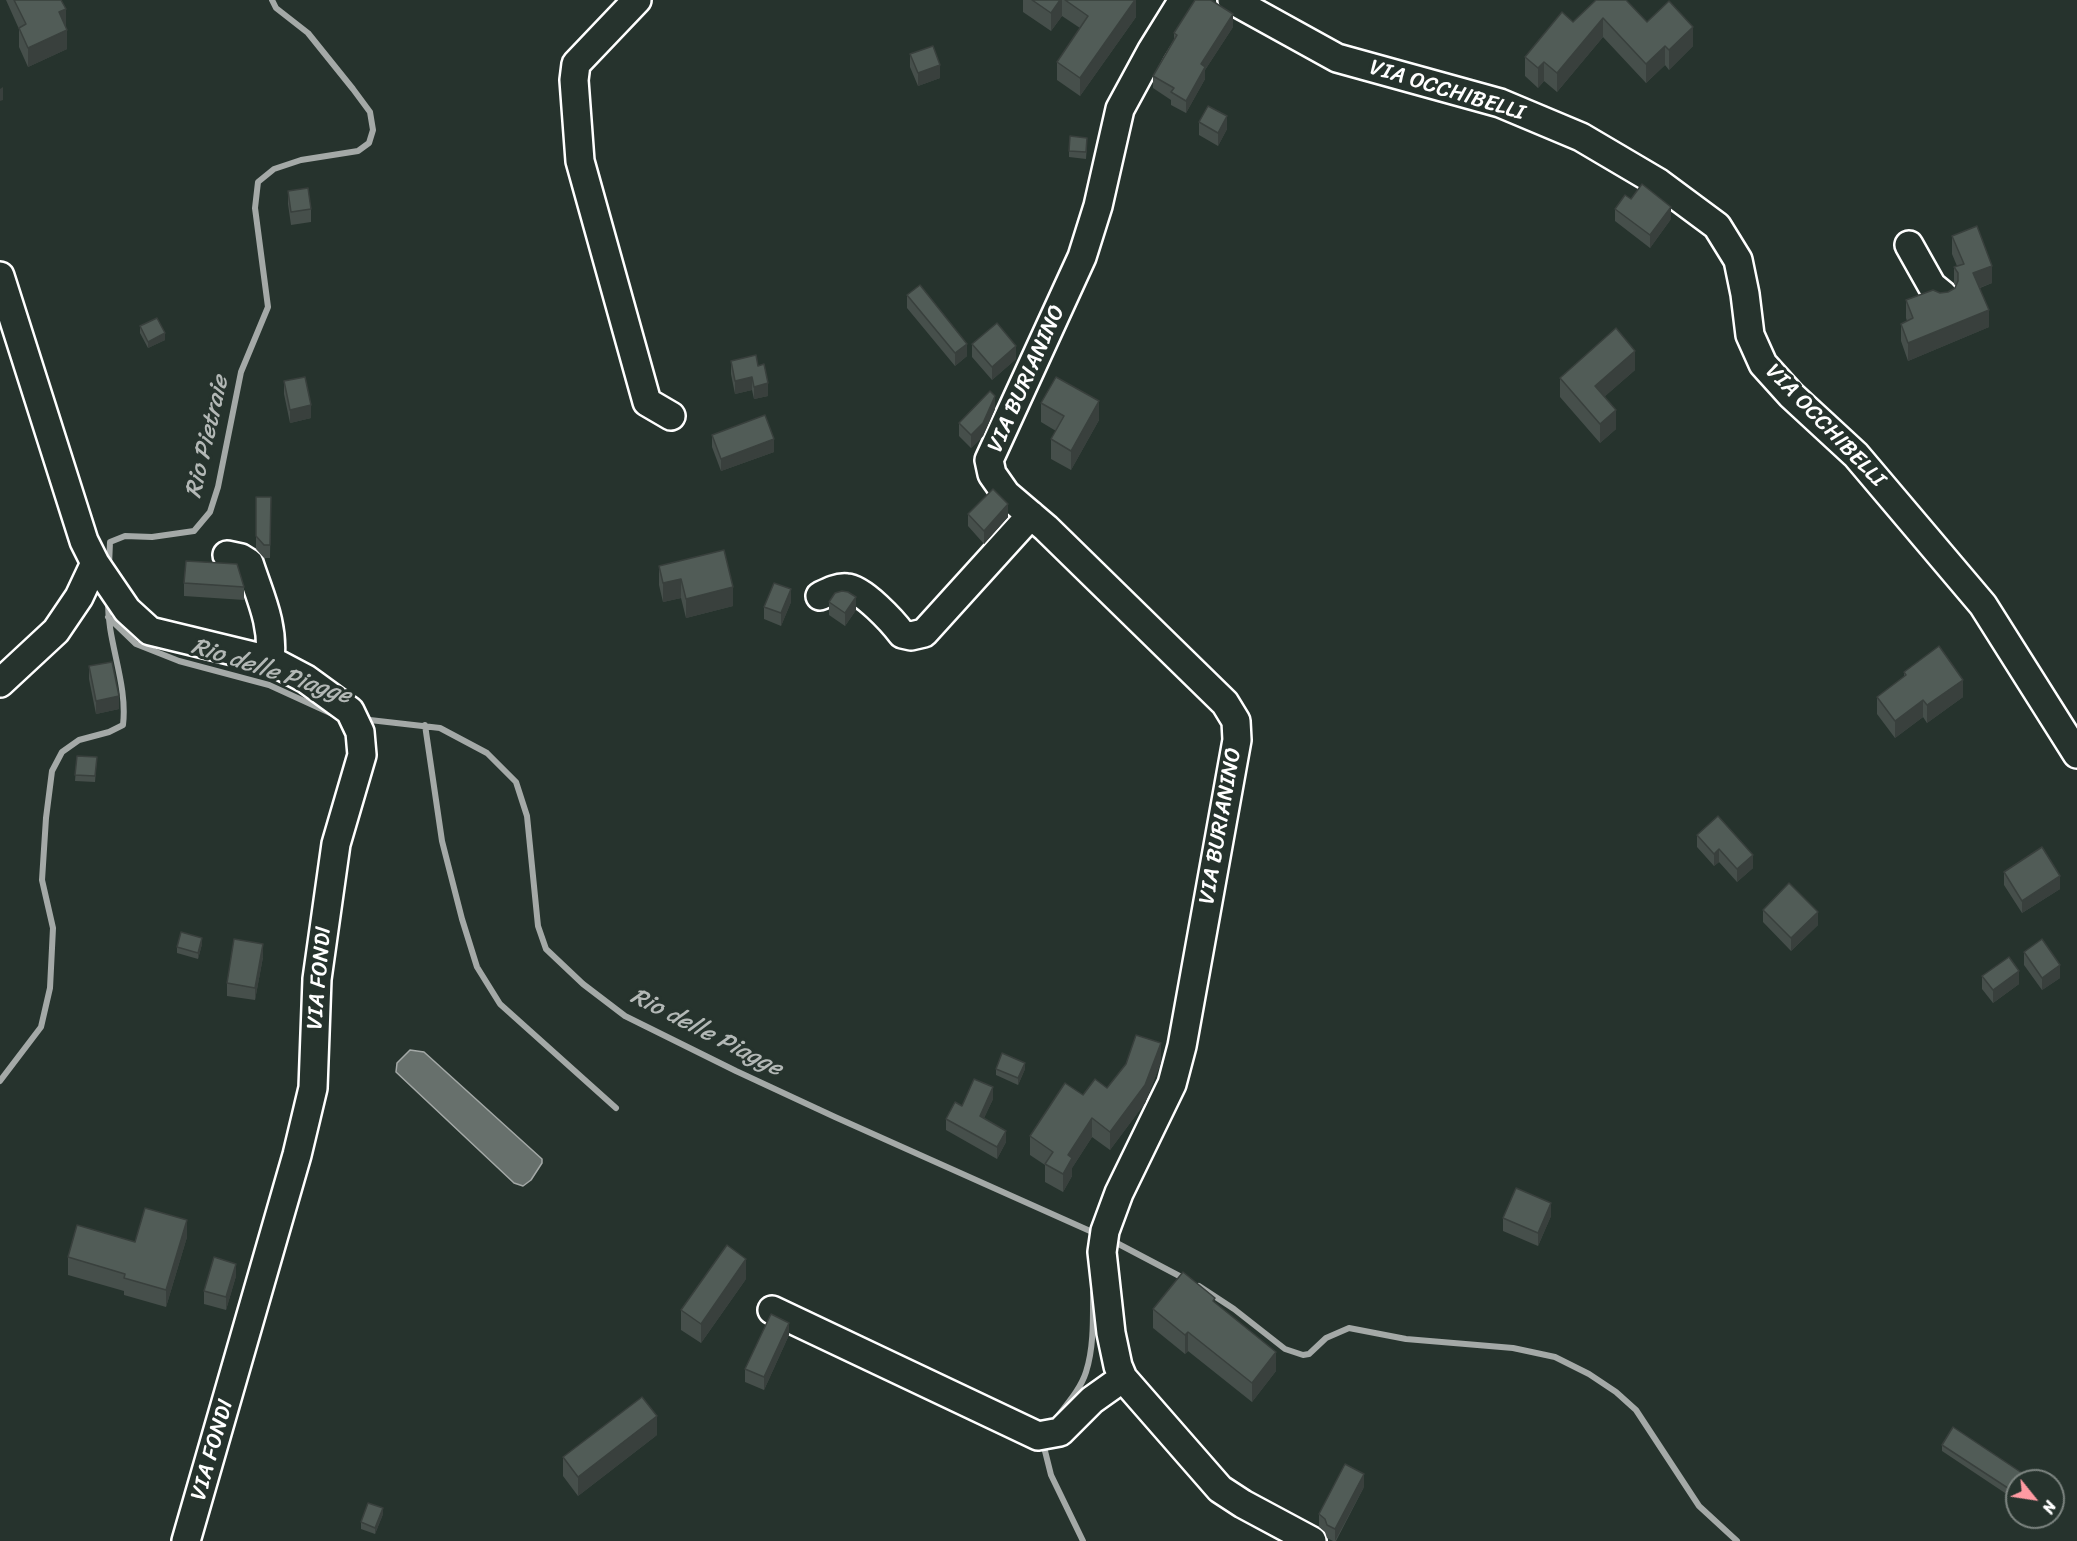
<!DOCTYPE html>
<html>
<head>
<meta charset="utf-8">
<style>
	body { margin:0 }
	#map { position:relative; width:2077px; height:1541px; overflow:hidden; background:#26332d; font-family:Sriracha,sans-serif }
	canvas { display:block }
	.north { position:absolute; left:2005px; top:1469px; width:60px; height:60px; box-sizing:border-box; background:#26332d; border:2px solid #7d8581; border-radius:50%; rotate:120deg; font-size:16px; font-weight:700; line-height:24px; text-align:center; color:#fff }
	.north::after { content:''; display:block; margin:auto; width:21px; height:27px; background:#ff9aa2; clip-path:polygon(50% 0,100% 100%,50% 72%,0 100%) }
</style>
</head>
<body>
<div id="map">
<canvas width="2077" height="1541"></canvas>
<div class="north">N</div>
</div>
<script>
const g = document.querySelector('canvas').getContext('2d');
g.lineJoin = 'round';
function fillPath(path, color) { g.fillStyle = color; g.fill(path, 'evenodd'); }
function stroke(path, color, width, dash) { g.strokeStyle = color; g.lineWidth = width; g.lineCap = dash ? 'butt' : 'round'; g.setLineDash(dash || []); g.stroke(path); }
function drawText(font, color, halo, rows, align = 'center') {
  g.font = font + ' Sriracha,sans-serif'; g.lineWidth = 6; g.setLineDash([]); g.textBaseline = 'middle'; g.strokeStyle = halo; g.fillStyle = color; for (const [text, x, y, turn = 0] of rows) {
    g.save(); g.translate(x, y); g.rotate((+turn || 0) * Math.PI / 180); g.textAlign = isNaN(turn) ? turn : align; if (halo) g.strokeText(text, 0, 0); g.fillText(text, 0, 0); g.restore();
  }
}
const water = new Path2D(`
	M 410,1050 L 424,1052 L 542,1159 L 542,1163 L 531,1180 L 523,1186 L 514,1183 L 396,1072 L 397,1063 Z`);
const stream = new Path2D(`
	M 109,566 L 110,542 L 125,536 L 152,537 L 194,531 L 210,512 L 218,487 L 241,372 L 268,307 L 255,208 L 258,182 L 274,169 L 301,160 L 358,151 L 369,143 L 373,130 L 370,112 L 353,89 L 308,33 L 276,8 L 272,0
	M 108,617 L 136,644 L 179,661 L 269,685 L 339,717
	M 361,719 L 440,728 L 487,753 L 516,782 L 527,816 L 538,926 L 546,949 L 583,984 L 625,1016 L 736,1071 L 835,1117 L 1099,1235
	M 425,725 L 442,841 L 462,919 L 477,967 L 500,1004 L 616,1108
	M 0,1081 L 41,1027 L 50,988 L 53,928 L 42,880 L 46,818 L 52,771 L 62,752 L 79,740 L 109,732 L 123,725 C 128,683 107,642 108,600
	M 1111,1240 L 1187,1280
	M 1199,1286 L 1234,1309 L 1285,1349 L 1303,1355 L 1309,1354 L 1326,1338 L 1349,1328 L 1406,1339 L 1513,1348 L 1555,1357 L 1589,1374 L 1616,1392 L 1636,1410 L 1699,1506 L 1737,1541
	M 1058,1416 C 1068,1403 1081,1388 1086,1372 C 1094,1347 1093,1318 1093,1292
	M 1043,1443 L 1051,1475 L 1083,1541`);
const minor = new Path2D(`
	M 637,0 L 576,64 L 574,80 L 580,161 L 647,402 L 671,416
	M 1183,0 L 1152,50 L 1120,109 L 1098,206 L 1082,257 L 989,460 L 992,474 L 1006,494 L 1046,528 L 1225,703 L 1236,721 L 1237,740 L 1182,1046 L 1172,1084 L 1119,1193 L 1105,1231 L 1102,1252 L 1111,1333 L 1118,1366 L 1123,1378 L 1220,1489 L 1243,1504 L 1312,1541
	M 1232,0 L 1337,58 L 1500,103 L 1581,137 L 1659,183 L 1717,226 L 1738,260 L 1745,294 L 1750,335 L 1763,364 L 1791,395 L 1856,455 L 1983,605 L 2077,754
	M 1909,245 L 1932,286 L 1943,295
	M 0,276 L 84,541 L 95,563 L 79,597 L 56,631 L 0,683
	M 227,555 L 241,558 L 249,563 C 260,597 274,624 270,660
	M 95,563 L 127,610 L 150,631 L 270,660 L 306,679 L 350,711 L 360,732 L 362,755 L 336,844 L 317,979 L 313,1088 L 297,1155 L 186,1541
	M 820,596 C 828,592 837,587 847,588 C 863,589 893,622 902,634 L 911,636 L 924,633 L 1031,515
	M 772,1310 L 1038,1436 L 1060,1432 L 1092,1400 L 1123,1378`);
const wall = new Path2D(`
	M 6,0 L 61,0 L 66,27 L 67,49 L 28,67 L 19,47 L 19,29 Z
	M 1023,0 L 1136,0 L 1136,17 L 1080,96 L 1057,80 L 1057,62 L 1080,28 L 1062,16 L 1051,31 L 1023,12 Z
	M 1596,0 L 1647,22 L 1693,46 L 1669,70 L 1665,65 L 1646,83 L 1603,37 L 1557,92 L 1544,81 L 1538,88 L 1525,76 L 1525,57 L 1573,22 Z
	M 1233,27 L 1205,70 L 1205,79 L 1186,113 L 1171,105 L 1171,100 L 1153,88 L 1153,76 L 1174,41 L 1174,33 Z
	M 910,54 L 940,78 L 918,86 L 910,67 Z
	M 1199,122 L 1227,129 L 1218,146 L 1199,135 Z
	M 1087,144 L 1086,159 L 1069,157 L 1069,151 Z
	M 288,191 L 311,209 L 311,222 L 291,225 L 288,204 Z
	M 1631,199 L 1671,219 L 1650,248 L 1615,221 L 1615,209 Z
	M 1952,236 L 1992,283 L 1980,288 L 1989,327 L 1908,361 L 1901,341 L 1901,324 L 1907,321 L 1906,318 L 1906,300 L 1940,293 L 1948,292 L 1955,288 L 1956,286 L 1954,284 L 1954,267 L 1957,266 L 1952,254 Z
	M 907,295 L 967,356 L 955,366 L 907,308 Z
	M 140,326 L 165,340 L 148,348 L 140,333 Z
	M 972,344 L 1016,359 L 992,380 L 972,357 Z
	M 731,361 L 758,366 L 768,396 L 754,399 L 752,390 L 735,394 L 731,374 Z
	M 1635,370 L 1605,396 L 1616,429 L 1600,443 L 1560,397 L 1560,378 Z
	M 284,381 L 311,418 L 290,423 L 284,394 Z
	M 1041,403 L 1099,420 L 1071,470 L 1051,459 L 1051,439 L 1056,431 L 1041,422 Z
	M 995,409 L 983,436 L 971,448 L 959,436 L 959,423 Z
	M 712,435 L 774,452 L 721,471 L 712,447 Z
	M 256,497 L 271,497 L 270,558 L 264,558 L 256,549 Z
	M 968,514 L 1008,517 L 984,544 L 968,526 Z
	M 659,566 L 733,606 L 686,618 L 681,598 L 663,602 L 659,585 Z
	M 184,583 L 244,587 L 244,600 L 184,596 Z
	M 791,602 L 781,626 L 764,619 L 764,607 Z
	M 829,602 L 856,610 L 845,626 L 829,615 Z
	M 89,666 L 119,709 L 96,714 L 89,679 Z
	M 1904,672 L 1963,697 L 1927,723 L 1923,717 L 1895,738 L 1877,714 L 1877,697 L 1904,677 Z
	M 77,756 L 97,757 L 95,782 L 75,781 Z
	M 1697,835 L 1753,868 L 1737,882 L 1719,862 L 1714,866 L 1697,847 Z
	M 2004,872 L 2060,889 L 2022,913 L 2004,885 Z
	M 1763,910 L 1818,925 L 1791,951 L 1763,922 Z
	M 202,944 L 198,959 L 177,953 L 177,947 Z
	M 2024,952 L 2060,978 L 2042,990 L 2024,965 Z
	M 263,957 L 255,1000 L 227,996 L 227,983 Z
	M 1982,976 L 2019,984 L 1993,1003 L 1982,989 Z
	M 1161,1062 L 1145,1103 L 1110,1150 L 1092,1137 L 1072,1168 L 1072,1176 L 1063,1192 L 1045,1182 L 1045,1165 L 1030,1155 L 1030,1136 L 1083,1095 L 1107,1088 Z
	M 996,1069 L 1025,1069 L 1018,1085 L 996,1075 Z
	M 993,1099 L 984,1118 L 1006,1142 L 997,1159 L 946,1130 L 946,1119 L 962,1106 Z
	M 1551,1216 L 1538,1246 L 1503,1231 L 1503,1218 Z
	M 187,1237 L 166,1307 L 124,1295 L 124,1291 L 68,1275 L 68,1257 L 135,1242 Z
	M 236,1276 L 226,1310 L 204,1304 L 204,1291 Z
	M 746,1279 L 701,1343 L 681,1330 L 681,1310 Z
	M 1215,1303 L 1276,1371 L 1252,1402 L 1188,1351 L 1185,1354 L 1153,1328 L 1153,1309 Z
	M 789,1335 L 764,1390 L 745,1382 L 745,1369 Z
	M 657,1435 L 578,1496 L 563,1476 L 563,1457 Z
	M 1942,1445 L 2017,1481 L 2017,1501 L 1942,1451 Z
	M 1364,1487 L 1336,1541 L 1333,1541 L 1327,1538 L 1325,1532 L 1319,1527 L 1319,1514 Z
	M 2062,1506 L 2051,1523 L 2041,1517 L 2053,1517 Z
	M 383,1514 L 375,1534 L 361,1529 L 361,1522 Z`);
const shadedWall = new Path2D(`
	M 1060,0 L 1062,0 L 1062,16 L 1051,31 L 1051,13 Z
	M 1135,0 L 1136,0 L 1136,17 L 1080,96 L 1080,78 Z
	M 66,9 L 66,29 L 59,12 Z
	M 1233,14 L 1233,27 L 1205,70 L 1205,79 L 1186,113 L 1186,101 L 1201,64 Z
	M 1603,18 L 1603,37 L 1557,92 L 1557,73 Z
	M 1693,27 L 1693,46 L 1669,70 L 1669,50 Z
	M 67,30 L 67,49 L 28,67 L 28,48 Z
	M 1665,46 L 1665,65 L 1646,83 L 1646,64 Z
	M 1544,62 L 1544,81 L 1538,88 L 1538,68 Z
	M 940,65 L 940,78 L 918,86 L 918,73 Z
	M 3,87 L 3,100 L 0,101 L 0,89 Z
	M 1227,116 L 1227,129 L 1218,146 L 1218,133 Z
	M 1671,207 L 1671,219 L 1650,248 L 1650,235 Z
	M 1992,266 L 1992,283 L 1973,290 L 1973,273 Z
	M 1989,310 L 1989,327 L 1908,361 L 1908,343 Z
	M 165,333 L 165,340 L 148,348 L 148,342 Z
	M 967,344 L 967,356 L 955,366 L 955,353 Z
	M 1016,346 L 1016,359 L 992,380 L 992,367 Z
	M 1635,351 L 1635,370 L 1595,405 L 1595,386 Z
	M 752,377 L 752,390 L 735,394 L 735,381 Z
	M 768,383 L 768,396 L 754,399 L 754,387 Z
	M 995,396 L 995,409 L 983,436 L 971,448 L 971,435 Z
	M 1099,401 L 1099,420 L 1071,470 L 1071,451 Z
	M 311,405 L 311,418 L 290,423 L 290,410 Z
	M 1616,410 L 1616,429 L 1600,443 L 1600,424 Z
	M 774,439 L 774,452 L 721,471 L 721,459 Z
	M 1008,504 L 1008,517 L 984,544 L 984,531 Z
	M 681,579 L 681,598 L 663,602 L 663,583 Z
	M 733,587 L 733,606 L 686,618 L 686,599 Z
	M 791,589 L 791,602 L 781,626 L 781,613 Z
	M 856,597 L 856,610 L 845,626 L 845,613 Z
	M 1963,680 L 1963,697 L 1927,723 L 1927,705 Z
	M 119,696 L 119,709 L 96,714 L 96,701 Z
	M 1923,700 L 1923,717 L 1895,738 L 1895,721 Z
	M 1719,849 L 1719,862 L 1714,866 L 1714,854 Z
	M 1753,855 L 1753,868 L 1737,882 L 1737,869 Z
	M 2060,876 L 2060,889 L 2022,913 L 2022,901 Z
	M 1818,912 L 1818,925 L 1791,951 L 1791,938 Z
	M 202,938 L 202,944 L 198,959 L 198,953 Z
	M 263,944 L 263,957 L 255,1000 L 255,988 Z
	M 2060,965 L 2060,978 L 2042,990 L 2042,978 Z
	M 2019,971 L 2019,984 L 1993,1003 L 1993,990 Z
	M 1161,1043 L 1161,1062 L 1145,1103 L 1110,1150 L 1110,1132 Z
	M 1025,1063 L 1025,1069 L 1018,1085 L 1018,1078 Z
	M 993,1087 L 993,1099 L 980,1127 L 980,1116 Z
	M 1092,1118 L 1092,1137 L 1072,1168 L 1072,1176 L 1063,1192 L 1063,1174 L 1068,1155 Z
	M 1006,1131 L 1006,1142 L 997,1159 L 997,1147 Z
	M 1551,1203 L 1551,1216 L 1538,1246 L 1538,1233 Z
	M 187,1220 L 187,1237 L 166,1307 L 166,1290 Z
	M 746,1259 L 746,1279 L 701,1343 L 701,1324 Z
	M 236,1264 L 236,1276 L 226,1310 L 226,1297 Z
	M 789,1323 L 789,1335 L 764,1390 L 764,1377 Z
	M 1188,1332 L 1188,1351 L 1185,1354 L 1185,1335 Z
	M 1276,1352 L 1276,1371 L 1252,1402 L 1252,1383 Z
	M 657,1416 L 657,1435 L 578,1496 L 578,1477 Z
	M 1364,1474 L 1364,1487 L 1335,1541 L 1335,1529 Z
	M 2062,1500 L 2062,1506 L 2051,1523 L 2051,1517 L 2053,1517 L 2053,1514 Z
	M 383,1508 L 383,1514 L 375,1534 L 375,1528 Z`);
const building = new Path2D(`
	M 14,0 L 61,0 L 66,9 L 59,12 L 67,30 L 28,48 L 19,28 L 26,24 Z
	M 1032,0 L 1060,0 L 1051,13 Z
	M 1065,0 L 1135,0 L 1080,78 L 1057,62 L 1088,16 Z
	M 1195,0 L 1211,0 L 1233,14 L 1201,64 L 1205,67 L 1186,101 L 1171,92 L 1174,88 L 1153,76 L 1177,35 L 1174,33 Z
	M 1596,0 L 1626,0 L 1647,22 L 1669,1 L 1693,27 L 1669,50 L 1665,46 L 1646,64 L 1603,18 L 1557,73 L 1544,62 L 1538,68 L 1525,57 L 1562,12 L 1573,22 Z
	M 933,46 L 940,65 L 918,73 L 910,54 Z
	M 1208,106 L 1227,116 L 1218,133 L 1199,122 Z
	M 1070,136 L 1087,138 L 1086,152 L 1069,151 Z
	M 1642,184 L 1671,207 L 1650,235 L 1615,209 L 1625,195 L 1631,199 Z
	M 308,188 L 311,209 L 291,212 L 288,191 Z
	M 1977,226 L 1992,266 L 1973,273 L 1989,310 L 1908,343 L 1901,324 L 1913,318 L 1906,300 L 1933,290 L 1940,293 L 1948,292 L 1955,288 L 1958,281 L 1958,273 L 1954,267 L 1964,264 L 1952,236 Z
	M 920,285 L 967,344 L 955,353 L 907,295 Z
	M 157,318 L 165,333 L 148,342 L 140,326 Z
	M 997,323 L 1016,346 L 992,367 L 972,344 Z
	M 1616,328 L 1635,351 L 1595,386 L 1616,410 L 1600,424 L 1560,378 Z
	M 756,355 L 758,366 L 764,364 L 768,383 L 754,387 L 752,377 L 735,381 L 731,361 Z
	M 305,377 L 311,405 L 290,410 L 284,381 Z
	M 1056,377 L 1099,401 L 1071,451 L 1051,439 L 1064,416 L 1041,403 Z
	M 990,391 L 995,396 L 983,423 L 971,435 L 959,423 Z
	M 765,415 L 774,439 L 721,459 L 712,435 Z
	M 993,489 L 1008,504 L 984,531 L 968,514 Z
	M 256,497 L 271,497 L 270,545 L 264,545 L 256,536 Z
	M 724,550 L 733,587 L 686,599 L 681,579 L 663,583 L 659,566 Z
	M 186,561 L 237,564 L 244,587 L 184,583 Z
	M 774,583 L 791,589 L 781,613 L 764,607 Z
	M 842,591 L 848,592 L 856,597 L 845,613 L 829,602 L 835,593 Z
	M 1939,646 L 1963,680 L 1927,705 L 1923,700 L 1895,721 L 1877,697 L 1906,675 L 1904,672 Z
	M 112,662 L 119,696 L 96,701 L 89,666 Z
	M 77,756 L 97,757 L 95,776 L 75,775 Z
	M 1718,816 L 1753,855 L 1737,869 L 1719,849 L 1714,854 L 1697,835 Z
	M 2042,847 L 2060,876 L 2022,901 L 2004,872 Z
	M 1789,883 L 1818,912 L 1791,938 L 1763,910 Z
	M 181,932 L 202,938 L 198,953 L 177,947 Z
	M 234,939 L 263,944 L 255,988 L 227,983 Z
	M 2042,939 L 2060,965 L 2042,978 L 2024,952 Z
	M 2009,957 L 2019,971 L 1993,990 L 1982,976 Z
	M 1136,1035 L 1161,1043 L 1145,1085 L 1110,1132 L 1092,1118 L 1068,1155 L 1072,1158 L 1063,1174 L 1045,1164 L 1053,1152 L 1030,1136 L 1065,1083 L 1083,1095 L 1095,1079 L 1107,1088 L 1126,1064 Z
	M 1002,1053 L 1025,1063 L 1018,1078 L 996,1069 Z
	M 974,1079 L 993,1087 L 980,1116 L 1006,1131 L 997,1147 L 946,1119 L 955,1102 L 962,1106 Z
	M 1516,1188 L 1551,1203 L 1538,1233 L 1503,1218 Z
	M 145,1208 L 187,1220 L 166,1290 L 124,1278 L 125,1274 L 68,1257 L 77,1225 L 135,1242 Z
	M 727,1245 L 746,1259 L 701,1324 L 681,1310 Z
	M 214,1257 L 236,1264 L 226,1297 L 204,1291 Z
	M 1183,1272 L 1215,1298 L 1213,1301 L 1276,1352 L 1252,1383 L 1188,1332 L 1185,1335 L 1153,1309 Z
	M 771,1314 L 789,1323 L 764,1377 L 745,1369 Z
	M 642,1397 L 657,1416 L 578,1477 L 563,1457 Z
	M 1953,1427 L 2034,1481 L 2017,1481 L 2017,1494 L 1942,1445 Z
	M 1345,1464 L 1364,1474 L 1335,1529 L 1327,1525 L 1325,1519 L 1319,1514 Z
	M 2053,1493 L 2062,1500 L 2053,1514 Z
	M 368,1503 L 383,1508 L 375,1528 L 361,1522 Z`);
const streetNames = [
	["VIA OCCHIBELLI",1447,91,17],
	["VIA BURIANINO",1027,379,-66],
	["VIA OCCHIBELLI",1825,426,46],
	["VIA BURIANINO",1221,826,-80],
	["VIA FONDI",320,978,-85],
	["VIA FONDI",213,1450,-74]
];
const waterNames = [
	["Rio Pietraie",208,437,-77],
	["Rio delle Piagge",271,672,18],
	["Rio delle Piagge",706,1033,27]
];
fillPath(water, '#67706c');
stroke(water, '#a4a9a7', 1.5);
stroke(stream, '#a4a9a7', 6);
stroke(minor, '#fff', 32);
stroke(minor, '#26332d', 27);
fillPath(wall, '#464f4b');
fillPath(shadedWall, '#39403d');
fillPath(building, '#515c57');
stroke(building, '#39403d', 1.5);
drawText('22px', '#fff', '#26332d', streetNames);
drawText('italic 24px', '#b3b8b6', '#26332d', waterNames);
</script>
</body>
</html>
